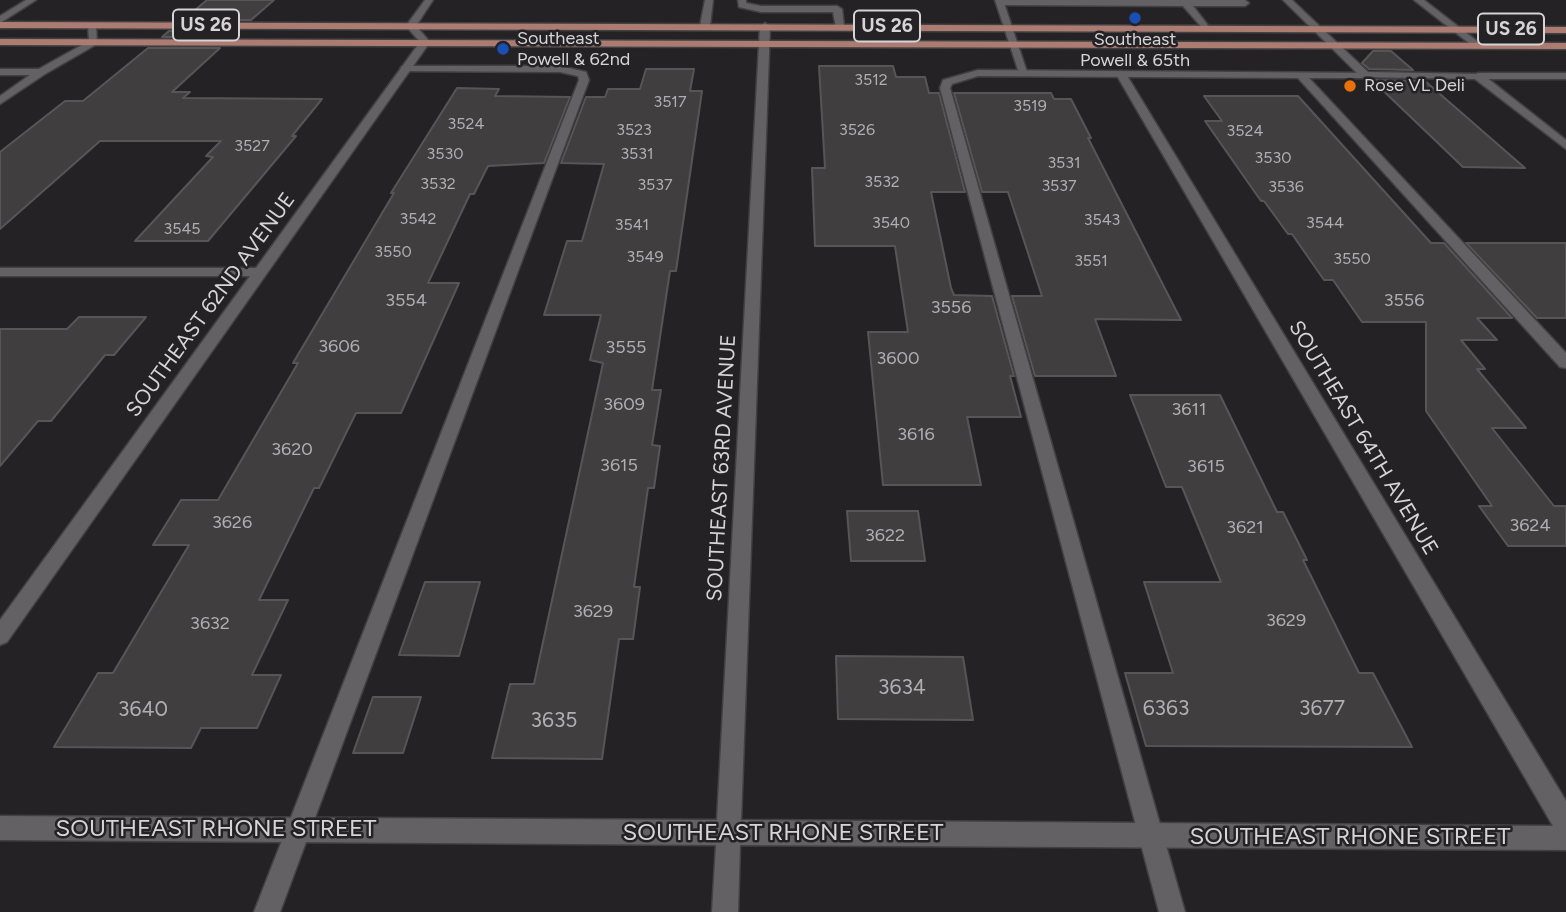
<!DOCTYPE html>
<html>
<head>
<meta charset="utf-8">
<style>
	body { margin:0 }
	canvas { display:block; background:#242225 }
</style>
</head>
<body>
<canvas width="1566" height="912"></canvas>
<script>
const g = document.querySelector('canvas').getContext('2d');
g.lineJoin = 'round';
function fillPath(path, color) { g.fillStyle = color; g.fill(path, 'evenodd'); }
function stroke(path, color, width, dash) { g.strokeStyle = color; g.lineWidth = width; g.lineCap = dash ? 'butt' : 'round'; g.setLineDash(dash || []); g.stroke(path); }
function drawText(font, color, halo, rows, align = 'center') {
  g.font = font + ' Figtree,sans-serif'; g.lineWidth = 5; g.setLineDash([]); g.textBaseline = 'middle'; g.strokeStyle = halo; g.fillStyle = color; for (const [text, x, y, turn = 0] of rows) {
    g.save(); g.translate(x, y); g.rotate((+turn || 0) * Math.PI / 180); g.textAlign = isNaN(turn) ? turn : align; if (halo) g.strokeText(text, 0, 0); g.fillText(text, 0, 0); g.restore();
  }
}
const building = new Path2D(`
	M 207,0 L 274,0 L 251,20 L 183,20 Z
	M 169,31 L 239,31 L 233,37 L 162,37 Z
	M 148,48 L 220,48 L 172,92 L 190,92 L 183,98 L 322,99 L 292,136 L 296,136 L 208,241 L 135,241 L 213,157 L 206,156 L 221,141 L 100,141 L 0,229 L 0,152 L 65,101 L 83,101 Z
	M 1373,51 L 1391,51 L 1413,70 L 1369,69 L 1362,63 Z
	M 819,66 L 893,66 L 896,77 L 925,77 L 929,93 L 939,93 L 965,192 L 931,192 L 951,288 L 954,295 L 992,296 L 1014,376 L 1010,376 L 1021,417 L 967,417 L 981,485 L 883,485 L 868,332 L 908,332 L 895,246 L 815,246 L 812,168 L 825,168 Z
	M 646,69 L 694,69 L 690,91 L 702,91 L 676,271 L 670,271 L 652,390 L 661,390 L 652,445 L 660,446 L 654,488 L 648,488 L 634,587 L 640,587 L 633,639 L 619,639 L 602,759 L 492,758 L 510,684 L 534,684 L 603,363 L 590,360 L 601,315 L 544,315 L 567,241 L 582,241 L 604,164 L 561,163 L 586,97 L 605,97 L 608,89 L 640,89 Z
	M 1372,80 L 1425,81 L 1525,168 L 1463,167 Z
	M 457,88 L 499,89 L 495,96 L 570,97 L 544,163 L 488,166 L 474,194 L 470,194 L 428,283 L 459,283 L 401,413 L 356,413 L 319,488 L 314,488 L 259,600 L 288,600 L 252,675 L 281,675 L 257,728 L 201,728 L 191,748 L 54,747 L 98,673 L 113,673 L 189,545 L 153,545 L 181,500 L 218,500 L 298,363 L 293,363 L 394,193 L 391,193 Z
	M 954,93 L 1051,93 L 1054,99 L 1071,99 L 1091,138 L 1088,138 L 1181,320 L 1095,319 L 1116,376 L 1035,376 L 1012,296 L 1042,296 L 1008,192 L 982,192 Z
	M 1204,96 L 1298,96 L 1431,243 L 1444,243 L 1512,318 L 1477,318 L 1497,340 L 1461,340 L 1485,369 L 1477,369 L 1526,428 L 1492,428 L 1554,506 L 1566,506 L 1566,546 L 1508,546 L 1479,506 L 1492,506 L 1426,411 L 1426,322 L 1362,322 L 1333,280 L 1324,280 L 1292,234 L 1288,234 L 1264,201 L 1261,201 L 1205,121 L 1222,121 Z
	M 1466,243 L 1566,243 L 1566,318 L 1537,318 Z
	M 79,317 L 146,317 L 114,355 L 105,355 L 51,421 L 38,421 L 0,466 L 0,329 L 67,329 Z
	M 1130,395 L 1220,395 L 1277,512 L 1283,512 L 1307,560 L 1303,560 L 1359,673 L 1373,673 L 1412,747 L 1146,746 L 1125,673 L 1173,673 L 1144,582 L 1221,582 L 1182,487 L 1166,487 Z
	M 847,511 L 918,511 L 925,561 L 851,561 Z
	M 425,582 L 480,582 L 459,656 L 399,655 Z
	M 836,656 L 963,657 L 973,720 L 838,719 Z
	M 373,697 L 421,697 L 403,753 L 353,753 Z`);
const lane = new Path2D(`
	M 26,0 L 36,0 L 0,23 L 0,16 Z
	M 738,0 L 746,0 L 746,3 L 761,6 L 837,6 L 842,9 L 844,26 L 836,28 L 833,12 L 761,12 L 739,7 Z
	M 997,0 L 1245,0 L 1249,3 L 1245,6 L 1193,6 L 1210,28 L 1205,31 L 1183,6 L 1000,5 L 997,4 Z
	M 1414,0 L 1424,0 L 1482,45 L 1474,47 Z
	M 405,66 L 560,66 L 586,72 L 589,80 L 280,912 L 254,912 L 579,80 L 578,76 L 560,72 L 401,71 L 401,67 Z
	M 0,69 L 41,69 L 46,72 L 41,75 L 0,75 Z
	M 978,70 L 1369,73 L 1369,77 L 1365,78 L 1309,78 L 1566,353 L 1566,368 L 1560,367 L 1298,78 L 978,76 L 952,84 L 950,88 L 1185,912 L 1159,912 L 940,88 L 943,80 Z
	M 1566,73 L 1566,79 L 1478,79 L 1473,76 L 1478,73 Z`);
const street = new Path2D(`
	M 425,0 L 433,0 L 416,26 L 430,42 L 7,642 L 0,645 L 0,620 L 250,276 L 0,276 L 0,268 L 256,268 L 420,42 L 406,26 Z
	M 705,0 L 713,0 L 710,26 L 705,29 L 700,26 Z
	M 995,0 L 1003,0 L 1028,75 L 1019,73 Z
	M 1283,0 L 1292,0 L 1368,72 L 1482,74 L 1566,140 L 1566,149 L 1475,79 L 1361,77 Z
	M 765,23 L 770,26 L 741,820 L 1553,826 L 1116,74 L 1121,71 L 1126,74 L 1566,801 L 1566,850 L 740,845 L 738,912 L 712,912 L 716,845 L 0,840 L 0,816 L 717,820 L 760,26 Z
	M 88,24 L 96,26 L 97,44 L 45,74 L 0,104 L 0,96 L 37,70 L 89,41 Z`);
const primary = new Path2D(`
	M 0,22 L 1566,27 L 1566,33 L 0,28 Z
	M 0,39 L 1566,43 L 1566,49 L 0,45 Z`);
const markers = [
	[1135,18,7,"#1a4fb4"],
	[503,49,7,"#1a4fb4"],
	[1350,86,7,"#e8710a"]
];
const farNumbernames = [
	["3512",871,80],
	["3517",670,102],
	["3519",1030,106],
	["3524",466,124],
	["3523",634,130],
	["3526",857,130],
	["3524",1245,131],
	["3527",252,146],
	["3530",445,154],
	["3531",637,154],
	["3530",1273,158],
	["3531",1064,163],
	["3532",882,182],
	["3532",438,184],
	["3537",655,185],
	["3537",1059,186],
	["3536",1286,187],
	["3542",418,219],
	["3543",1102,220],
	["3540",891,223],
	["3544",1325,223],
	["3541",632,225],
	["3545",182,229],
	["3550",393,252],
	["3549",645,257],
	["3550",1352,259],
	["3551",1091,261]
];
const farPoinames = [
	["Southeast",517,39],
	["Powell & 62nd",517,60],
	["Southeast",1135,40,"center"],
	["Powell & 65th",1135,61,"center"],
	["Rose VL Deli",1364,86]
];
const numberNames = [
	["3554",406,301],
	["3556",1404,301],
	["3556",951,308],
	["3606",339,347],
	["3555",626,348],
	["3600",898,359],
	["3609",624,405],
	["3611",1189,410],
	["3616",916,435],
	["3620",292,450],
	["3615",619,466],
	["3615",1206,467],
	["3626",232,523],
	["3624",1530,526],
	["3621",1245,528],
	["3622",885,536],
	["3629",593,612],
	["3629",1286,621],
	["3632",210,624]
];
const shields = [
	[206,25,66],
	[887,26,66],
	[1511,29,66]
];
const shieldNames = [
	["US 26",206,25],
	["US 26",887,26],
	["US 26",1511,29]
];
const streetNames = [
	["SOUTHEAST 62ND AVENUE",211,305,-54],
	["SOUTHEAST 64TH AVENUE",1363,438,59],
	["SOUTHEAST 63RD AVENUE",722,468,-87]
];
const nearNumbernames = [
	["3634",902,688],
	["6363",1166,709],
	["3677",1322,709],
	["3640",143,710],
	["3635",554,721]
];
const nearStreetnames = [
	["SOUTHEAST RHONE STREET",216,829],
	["SOUTHEAST RHONE STREET",783,833],
	["SOUTHEAST RHONE STREET",1350,837]
];
fillPath(building, '#413e40');
stroke(building, '#585557', 2);
stroke(lane, '#414042', 3);
stroke(street, '#414042', 3);
stroke(primary, '#414042', 3);
fillPath(lane, '#636164');
fillPath(street, '#636164');
fillPath(primary, '#ac7c72');
for (const [x, y, r, color] of markers) { const dot = new Path2D(); dot.arc(x, y, r, 0, 2 * Math.PI); g.fillStyle = color; g.fill(dot); stroke(dot, '#242225', 2.5); }
drawText('16px', '#b0aeb0', null, farNumbernames);
drawText('18px', '#d5d4d6', '#242225', farPoinames, 'left');
drawText('18px', '#b0aeb0', null, numberNames);
for (const [x, y, w] of shields) { const box = new Path2D(); box.roundRect(x - w / 2, y - 15.5, w, 31, 5); g.fillStyle = '#242225'; g.fill(box); stroke(box, '#d5d4d6', 2); }
drawText('bold 19px', '#d5d4d6', null, shieldNames);
drawText('21px', '#d5d4d6', '#242225', streetNames);
drawText('21px', '#b0aeb0', null, nearNumbernames);
drawText('24px', '#d5d4d6', '#242225', nearStreetnames);
</script>
</body>
</html>
